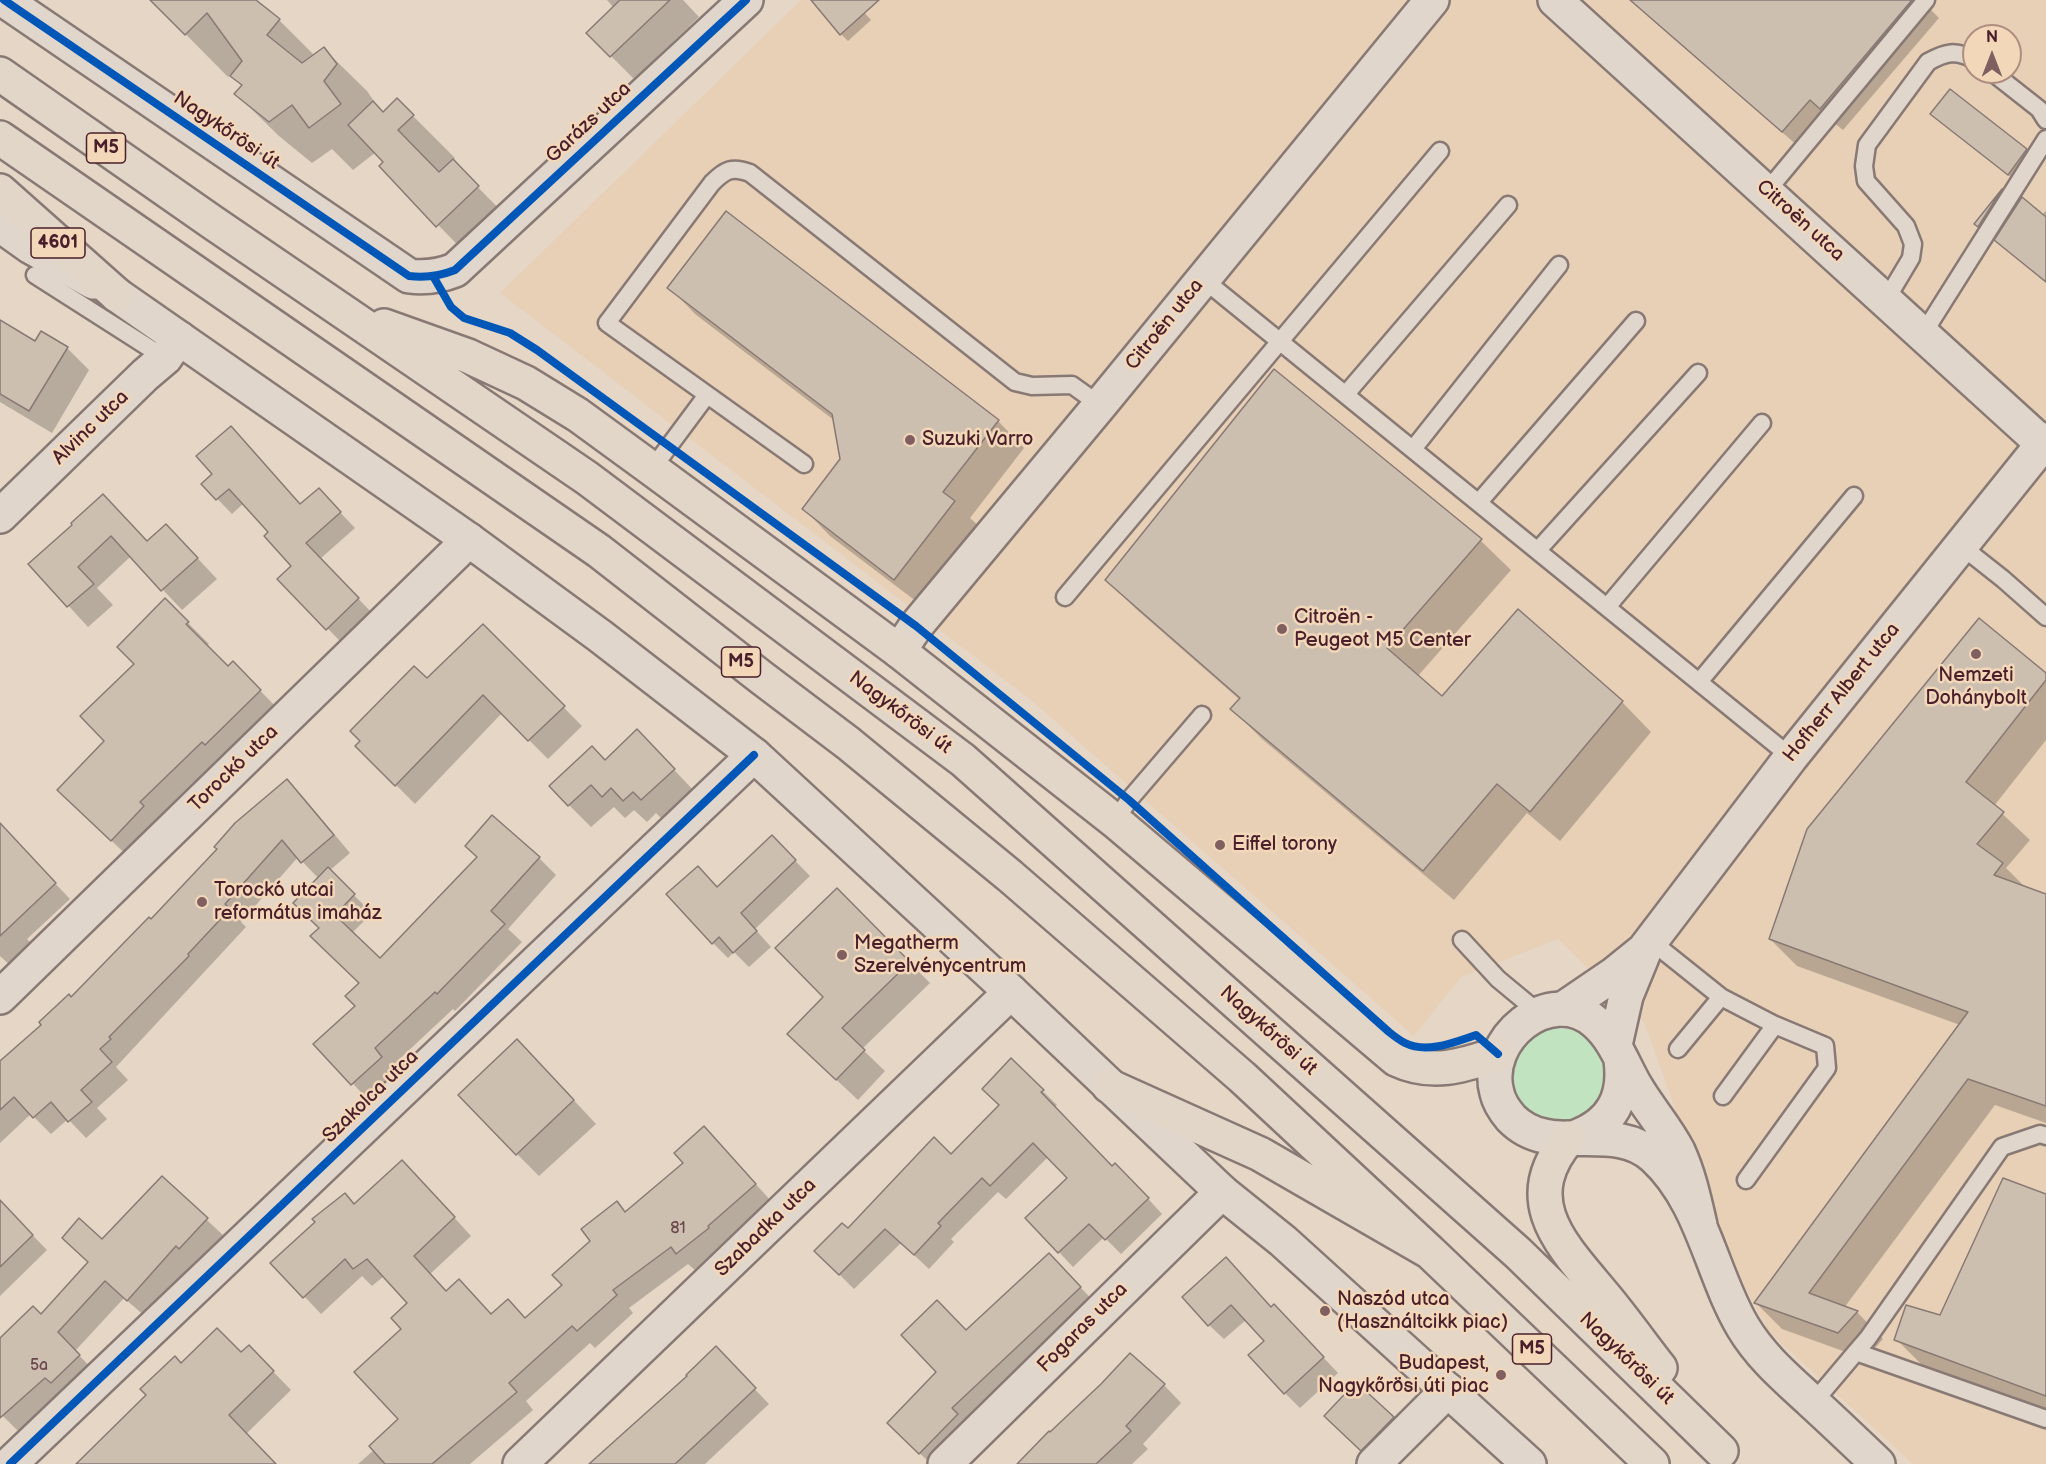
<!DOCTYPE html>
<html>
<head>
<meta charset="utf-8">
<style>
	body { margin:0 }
	#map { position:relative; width:2046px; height:1464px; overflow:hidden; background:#e5d6c6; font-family:"Balsamiq Sans",sans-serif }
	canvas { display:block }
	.north { position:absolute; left:1962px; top:24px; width:60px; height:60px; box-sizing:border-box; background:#f2d7b9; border:2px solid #af8d80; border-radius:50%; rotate:0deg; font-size:16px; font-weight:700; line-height:24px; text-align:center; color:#4a1f2b }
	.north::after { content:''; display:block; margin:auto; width:21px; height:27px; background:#805f61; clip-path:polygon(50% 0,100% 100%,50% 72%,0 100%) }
</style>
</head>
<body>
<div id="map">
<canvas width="2046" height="1464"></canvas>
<div class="north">N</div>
</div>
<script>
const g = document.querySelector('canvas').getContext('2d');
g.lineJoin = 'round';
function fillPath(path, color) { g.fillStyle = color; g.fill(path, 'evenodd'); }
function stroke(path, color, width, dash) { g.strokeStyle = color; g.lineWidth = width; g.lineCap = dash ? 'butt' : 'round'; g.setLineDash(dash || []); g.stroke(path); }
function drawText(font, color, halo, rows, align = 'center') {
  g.font = font + ' "Balsamiq Sans",sans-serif'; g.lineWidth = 5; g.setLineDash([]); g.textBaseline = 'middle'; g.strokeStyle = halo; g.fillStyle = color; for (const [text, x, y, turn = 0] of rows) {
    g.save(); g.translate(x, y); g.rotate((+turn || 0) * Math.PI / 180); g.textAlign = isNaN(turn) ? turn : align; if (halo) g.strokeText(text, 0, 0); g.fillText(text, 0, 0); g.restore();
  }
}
const built = new Path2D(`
	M 801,0 L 2046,0 L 2046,1464 L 1913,1464 L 1769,1332 L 1726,1252 L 1644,1022 L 1558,939 L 1461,977 L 1414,1036 L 1031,700 L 500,293 ZM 1974,36 L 2010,36 L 2010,72 L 1974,72 Z`);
const green = new Path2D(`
	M1511 1075a47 47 0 1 1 94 0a47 47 0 1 1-94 0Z`);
const shadow = new Path2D(`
	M 152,0 L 254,0 L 279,20 L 315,56 L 324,49 L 367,91 L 383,114 L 397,100 L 455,158 L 452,161 L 520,230 L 480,268 L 381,166 L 385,162 L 376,152 L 353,170 L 332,149 L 312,163 L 279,136 L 236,94 L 243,86 L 231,74 L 228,77 Z
	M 607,0 L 683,0 L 699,17 L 634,79 L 588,33 L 614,8 Z
	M 828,0 L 853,0 L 871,20 L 848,41 L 841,34 Z
	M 1632,0 L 1921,0 L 1939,18 L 1843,130 L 1833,122 L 1806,153 L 1651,19 Z
	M 1950,91 L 2033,158 L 2016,181 L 1939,121 Z
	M 2002,191 L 2008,197 L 1986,233 L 1976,224 Z
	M 2046,210 L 2046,283 L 1996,240 L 2042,216 Z
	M 669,287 L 998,421 L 1024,448 L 970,518 L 981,528 L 921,605 L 830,536 L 804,509 L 842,460 L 835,421 L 695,314 Z
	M 0,322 L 36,343 L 67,348 L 89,370 L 52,433 L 0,402 Z
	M 1274,371 L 1481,541 L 1511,570 L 1417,677 L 1442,698 L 1622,702 L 1651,732 L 1560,841 L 1527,813 L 1454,900 L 1262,739 L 1232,709 L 1240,700 L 1136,609 L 1107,580 Z
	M 246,443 L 301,505 L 333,505 L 355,528 L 320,559 L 373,614 L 342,643 L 279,579 L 293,566 L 270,533 L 244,503 L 232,514 L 203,484 Z
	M 74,525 L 148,542 L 186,546 L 217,579 L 182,610 L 131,556 L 97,588 L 113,605 L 88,627 L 30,564 Z
	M 165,600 L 209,644 L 206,646 L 228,668 L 233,663 L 281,712 L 133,861 L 80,811 L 136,664 Z
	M 483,626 L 582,726 L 548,759 L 502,713 L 415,804 L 357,746 Z
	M 2046,675 L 2046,740 L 1994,806 L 2030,840 L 2006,868 L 2026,888 L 2046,895 L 2046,1123 L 1995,1105 L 1844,1308 L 1857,1312 L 1883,1339 L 1865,1359 L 1782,1329 L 1756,1303 L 1960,1025 L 1797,966 L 1770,939 Z
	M 659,754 L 696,793 L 665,822 L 656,813 L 647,822 L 634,810 L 625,818 L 614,807 L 591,827 L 569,805 L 605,762 Z
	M 287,781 L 304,798 L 350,853 L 329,871 L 372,913 L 352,933 L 380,961 L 539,858 L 556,875 L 508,929 L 522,942 L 455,1011 L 453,1009 L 391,1067 L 399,1075 L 370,1102 L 316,1044 L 357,1006 L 360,983 L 321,928 L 319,879 L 298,857 L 241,922 L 246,927 L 116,1067 L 128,1080 L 97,1108 L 107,1119 L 86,1138 L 68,1119 L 51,1134 L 31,1114 L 0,1143 L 0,1063 L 71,999 L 151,921 Z
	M 0,826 L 70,899 L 27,939 L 32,944 L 11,966 L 0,956 Z
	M 772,837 L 810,876 L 755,929 L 771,947 L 749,967 L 734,952 L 728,958 L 713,943 L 718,889 Z
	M 837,890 L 930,983 L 862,1049 L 885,1071 L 858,1100 L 810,1055 L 825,997 Z
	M 1011,1060 L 1057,1105 L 1054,1108 L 1112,1168 L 1130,1179 L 1162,1214 L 1121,1254 L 1104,1237 L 1073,1267 L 1059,1252 L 1069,1178 L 1048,1157 L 1006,1199 L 998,1192 L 951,1239 L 954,1242 L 929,1269 L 901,1243 L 854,1289 L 816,1251 L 951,1157 L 1001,1105 Z
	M 540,1064 L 596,1124 L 539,1176 L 517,1154 Z
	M 721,1146 L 772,1202 L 724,1244 L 725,1246 L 695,1270 L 688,1264 L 629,1308 L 633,1313 L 595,1348 L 590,1343 L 526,1401 L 533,1410 L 470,1464 L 358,1464 L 374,1450 L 400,1419 L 403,1329 L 409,1303 L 384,1276 L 372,1286 L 362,1276 L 321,1314 L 304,1296 L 355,1205 L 419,1179 L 471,1236 L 430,1274 L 447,1293 L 492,1315 L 526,1319 L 564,1285 L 616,1203 L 626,1213 Z
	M 162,1178 L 225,1237 L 198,1266 L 195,1263 L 146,1317 L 124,1298 L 75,1351 L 97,1374 L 21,1434 L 0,1413 L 0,1340 L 41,1316 L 90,1263 L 102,1241 Z
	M 2046,1196 L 2046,1412 L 1923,1366 L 1896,1339 L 1941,1317 Z
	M 5,1207 L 47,1250 L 0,1296 L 0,1212 Z
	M 1067,1273 L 1098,1306 L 931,1464 L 907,1441 L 938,1372 L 966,1332 Z
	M 1240,1274 L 1272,1308 L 1289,1321 L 1338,1373 L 1300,1408 L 1285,1393 L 1266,1341 L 1246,1320 L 1224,1339 L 1209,1325 Z
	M 249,1347 L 291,1390 L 246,1434 L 275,1464 L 78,1464 L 181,1365 L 241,1354 Z
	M 716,1349 L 769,1404 L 705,1464 L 591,1464 L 689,1376 Z
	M 1357,1384 L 1408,1433 L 1376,1464 L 1341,1431 Z
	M 1164,1385 L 1181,1403 L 1143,1444 L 1148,1449 L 1132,1464 L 1019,1464 Z`);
const building = new Path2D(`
	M 150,0 L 256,0 L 280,19 L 267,35 L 302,63 L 324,47 L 337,64 L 324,81 L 341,104 L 309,128 L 292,105 L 269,122 L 234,94 L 242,85 L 230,76 L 242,61 L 207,13 L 185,35 Z
	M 620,0 L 670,0 L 610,57 L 586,33 Z
	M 811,0 L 879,0 L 840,35 Z
	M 1630,0 L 1912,0 L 1820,109 L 1810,100 L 1782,132 Z
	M 1950,89 L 2027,149 L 2008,175 L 1930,114 Z
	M 397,98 L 414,115 L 398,130 L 439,172 L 453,159 L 479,186 L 436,227 L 379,166 L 383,162 L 348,125 L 373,101 L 383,112 Z
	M 2002,189 L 1978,227 L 1974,224 Z
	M 2022,197 L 2046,217 L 2046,282 L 1994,240 Z
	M 726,211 L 999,420 L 943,492 L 955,501 L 894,580 L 802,509 L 840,459 L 832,414 L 667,288 Z
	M 0,320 L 35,341 L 41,331 L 68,347 L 29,411 L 0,394 Z
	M 1274,369 L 1482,539 L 1387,648 L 1442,696 L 1518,609 L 1623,701 L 1530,812 L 1497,784 L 1423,871 L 1230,709 L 1240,698 L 1105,580 Z
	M 231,426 L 300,504 L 319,488 L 341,512 L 306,543 L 359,598 L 326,630 L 277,579 L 291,566 L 264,536 L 268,532 L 229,489 L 216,500 L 201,484 L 212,474 L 196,456 Z
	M 103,494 L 147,541 L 166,524 L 198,558 L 161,591 L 111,536 L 78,567 L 94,584 L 67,607 L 28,564 L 72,525 L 71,523 Z
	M 165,598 L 189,622 L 186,624 L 228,666 L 233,661 L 261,690 L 205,745 L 202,742 L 140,802 L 144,806 L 111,841 L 57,790 L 104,741 L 80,716 L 134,664 L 117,647 Z
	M 1979,618 L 2046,673 L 2046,680 L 1966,782 L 2004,812 L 1977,844 L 2003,863 L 1994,875 L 2046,894 L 2046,1106 L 1968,1079 L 1809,1293 L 1858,1311 L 1838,1333 L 1754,1303 L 1968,1012 L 1769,939 L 1807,829 Z
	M 483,624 L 565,706 L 528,741 L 483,695 L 395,786 L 355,746 L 360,741 L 350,731 L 414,666 L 427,678 Z
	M 637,729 L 675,769 L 641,800 L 633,792 L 623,801 L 611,788 L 602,797 L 591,785 L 568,806 L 549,786 L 592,746 L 605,760 Z
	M 287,779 L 334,835 L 301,863 L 282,840 L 225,904 L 230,909 L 188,954 L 189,956 L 109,1037 L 111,1039 L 100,1049 L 112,1062 L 81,1090 L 92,1102 L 68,1122 L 51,1102 L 33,1118 L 14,1097 L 0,1110 L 0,1061 L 41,1025 L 39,1022 L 69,994 L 71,997 L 149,917 L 151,919 L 217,849 L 214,847 L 235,823 Z
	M 492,815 L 540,857 L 491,911 L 505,924 L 437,994 L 435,992 L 375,1048 L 382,1057 L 351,1085 L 313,1044 L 355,1006 L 345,996 L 359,983 L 310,936 L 319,928 L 293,903 L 328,867 L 355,894 L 335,915 L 380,958 L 477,857 L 465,846 Z
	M 0,823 L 56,883 L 0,936 Z
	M 772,835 L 796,860 L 741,913 L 757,931 L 733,953 L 719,937 L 712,944 L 666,894 L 698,866 L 717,887 Z
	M 837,888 L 910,962 L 842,1028 L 865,1050 L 836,1080 L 787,1034 L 823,997 L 775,948 Z
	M 517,1039 L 574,1100 L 516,1155 L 458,1095 Z
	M 1011,1058 L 1044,1090 L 1041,1092 L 1112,1166 L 1115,1163 L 1149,1198 L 1105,1240 L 1089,1224 L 1058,1253 L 1025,1218 L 1067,1178 L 1033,1143 L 990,1186 L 982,1178 L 938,1223 L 941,1226 L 914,1255 L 885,1229 L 839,1275 L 814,1251 L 842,1223 L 848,1228 L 934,1137 L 951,1154 L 999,1105 L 982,1089 Z
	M 704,1126 L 756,1184 L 708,1226 L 709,1228 L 676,1254 L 671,1247 L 613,1290 L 617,1295 L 577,1331 L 572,1326 L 509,1383 L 517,1392 L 432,1464 L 385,1464 L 369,1446 L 398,1419 L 354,1372 L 401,1329 L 391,1318 L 407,1303 L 367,1259 L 353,1269 L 345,1259 L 303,1298 L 270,1263 L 315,1222 L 312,1219 L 345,1193 L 354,1204 L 402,1160 L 455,1217 L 414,1256 L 446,1291 L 459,1279 L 491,1314 L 508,1299 L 525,1318 L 562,1285 L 552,1275 L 590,1241 L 581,1229 L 617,1201 L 625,1212 L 683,1163 L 674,1153 Z
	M 162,1176 L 208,1218 L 179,1249 L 176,1246 L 127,1301 L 105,1281 L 58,1332 L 80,1355 L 51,1383 L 45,1378 L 0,1418 L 0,1338 L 33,1306 L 41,1314 L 88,1262 L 62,1238 L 79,1218 L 102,1239 Z
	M 2003,1178 L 2046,1194 L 2046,1396 L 1894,1340 L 1906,1305 L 1940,1315 Z
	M 0,1200 L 33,1235 L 0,1267 Z
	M 1049,1253 L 1081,1287 L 952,1408 L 958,1414 L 919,1454 L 887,1423 L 936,1372 L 901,1335 L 937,1300 L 966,1330 Z
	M 1226,1257 L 1271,1307 L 1274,1304 L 1324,1357 L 1284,1394 L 1248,1355 L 1264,1341 L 1231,1305 L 1208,1326 L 1182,1297 Z
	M 217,1328 L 241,1352 L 249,1345 L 274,1371 L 229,1415 L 276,1464 L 76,1464 L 146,1395 L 140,1389 L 175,1356 L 181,1363 Z
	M 716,1346 L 756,1388 L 719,1423 L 675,1464 L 589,1464 L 687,1376 L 686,1375 Z
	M 1130,1353 L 1165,1384 L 1126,1426 L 1131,1431 L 1096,1464 L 1017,1464 L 1049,1431 L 1050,1432 L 1101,1384 Z
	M 1356,1382 L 1394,1417 L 1361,1451 L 1324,1416 Z`);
const service = new Path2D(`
	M 1992,72 L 2039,109 L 2046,120
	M 1767,191 L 1926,0
	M 35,275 L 165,358
	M 1203,279 L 1791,757
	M 1886,300 L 1911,258 L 1913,244 L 1906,226 L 1866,181 L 1864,166 L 1867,145 L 1928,62 C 1946,52 1955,50 1974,59
	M 1923,334 L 2046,139
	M 1346,394 L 1508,205
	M 1413,449 L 1559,265
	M 804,464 L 607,323 L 712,183 C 725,170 732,166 750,173 L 1015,382 L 1032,386 L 1072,385 L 1100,405
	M 652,469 L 707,395
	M 1479,502 L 1636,321
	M 1960,545 L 2003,579 L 2046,617
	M 1538,550 L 1698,373
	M 1065,597 L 1440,151
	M 1607,607 L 1762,423
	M 1699,682 L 1854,496
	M 1115,821 L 1129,800 L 1202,715
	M 1462,940 L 1498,979 L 1539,1013
	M 1651,941 L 1721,997 L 1775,1025 L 1825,1046 L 1827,1068 L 1746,1180
	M 1678,1049 L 1721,997
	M 1723,1096 L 1775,1025
	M 1856,1352 L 1868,1338 L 2002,1147 L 2040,1134 L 2046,1136
	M 1813,1403 L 1856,1352 L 2046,1419`);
const minor = new Path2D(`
	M 4,0 L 409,276 C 425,278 440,276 455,270 L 746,0
	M 1555,0 L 2043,444
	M 0,225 L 31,247 L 93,282
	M 0,516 L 145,375 L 165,358 L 179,338
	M 899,651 L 916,626 L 1100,405 L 1432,0
	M 0,997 L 469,540
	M 10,1464 L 754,755
	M 520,1464 L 1011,992
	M 945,1464 L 1222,1192
	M 1374,1464 L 1448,1390`);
const tertiary = new Path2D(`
	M 1563,1009 L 1613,975 L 1644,950 L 1791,757 L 2046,440
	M 1615,1045 L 1626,996 L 1644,952`);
const secondary = new Path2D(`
	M 117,295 L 469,540 L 600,636 L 754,755 L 1011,992 L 1222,1192 L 1283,1241 L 1529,1464
	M 1576,1137 C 1612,1124 1626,1097 1621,1060
	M 1700,1225 C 1694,1199 1689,1175 1678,1151 C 1666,1128 1649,1109 1636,1087 C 1623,1065 1615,1039 1595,1022 C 1549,983 1482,1040 1497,1093 C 1499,1102 1505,1111 1511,1118 C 1550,1159 1613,1119 1654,1157 C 1703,1202 1711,1273 1743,1327 C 1761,1357 1786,1378 1811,1401 C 1834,1422 1856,1443 1878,1464`);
const primary = new Path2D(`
	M 0,74 L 212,222 L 587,478 L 963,760 L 1518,1253 L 1721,1451
	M 0,138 L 599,551 L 762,678 L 848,743 L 1010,876 L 1242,1077 L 1430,1252
	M 0,191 L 117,295
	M 384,326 L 468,356 L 526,383 L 578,415 L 652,469 L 899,651 L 1115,821 L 1396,1059 C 1432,1076 1462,1066 1498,1054
	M 1109,1086 L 1260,1154 L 1430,1252 L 1652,1464
	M 1569,1138 C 1514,1202 1565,1248 1606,1298 C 1625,1321 1642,1345 1660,1368`);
const cycleway = new Path2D(`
	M 4,0 L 409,276 C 425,278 440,276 455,270 L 746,0
	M 433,276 L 451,307 L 464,318 L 510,333 L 537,350 L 916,626 L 1129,800 L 1389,1032 C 1394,1036 1399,1040 1405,1043 C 1427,1054 1455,1042 1476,1035 L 1498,1054
	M 10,1464 L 754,755`);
const markers = [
	[910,440,6,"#805f61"],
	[1282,629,6,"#805f61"],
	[1976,654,6,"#805f61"],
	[1220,845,6,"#805f61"],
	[202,902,6,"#805f61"],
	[842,955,6,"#805f61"],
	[1325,1311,6,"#805f61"],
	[1501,1375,6,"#805f61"]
];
const numberNames = [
	["81",678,1229],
	["5a",39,1366]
];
const shields = [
	[106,148,39],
	[58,243,54],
	[741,662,39],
	[1532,1349,39]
];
const shieldNames = [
	["M5",106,148],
	["4601",58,243],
	["M5",741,662],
	["M5",1532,1349]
];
const streetNames = [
	["Garázs utca",589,123,-43],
	["Nagykőrösi út",226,131,34],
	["Citroën utca",1800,221,42],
	["Citroën utca",1165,325,-51],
	["Alvinc utca",91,428,-44],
	["Hofherr Albert utca",1842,693,-51],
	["Nagykőrösi út",900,713,37],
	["Torockó utca",234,769,-44],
	["Nagykőrösi út",1268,1031,42],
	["Szakolca utca",371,1097,-44],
	["Szabadka utca",766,1228,-44],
	["Fogaras utca",1083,1328,-45],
	["Nagykőrösi út",1626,1359,44]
];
const poiNames = [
	["Suzuki Varro",922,440],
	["Citroën -",1294,618],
	["Peugeot M5 Center",1294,641],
	["Nemzeti",1976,676,"center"],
	["Dohánybolt",1976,699,"center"],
	["Eiffel torony",1232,845],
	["Torockó utcai",214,891],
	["református imaház",214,914],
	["Megatherm",854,944],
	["Szerelvénycentrum",854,967],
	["Naszód utca",1337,1300],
	["(Használtcikk piac)",1337,1323],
	["Budapest,",1489,1364,"right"],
	["Nagykőrösi úti piac",1489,1387,"right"]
];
fillPath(built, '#e8d0b7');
fillPath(green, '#c1e3c0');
fillPath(shadow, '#0003');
fillPath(building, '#cdbfb0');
stroke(building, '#887974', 1.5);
stroke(service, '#887974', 21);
stroke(minor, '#887974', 38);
stroke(tertiary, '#887974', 38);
stroke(secondary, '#887974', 38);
stroke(primary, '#887974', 38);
stroke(service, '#e0d6cb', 16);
stroke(minor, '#e0d6cb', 33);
stroke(tertiary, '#e0d6cb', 33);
stroke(secondary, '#e0d6cb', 33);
stroke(primary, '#e2d6c9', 33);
stroke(cycleway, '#0057b8', 8);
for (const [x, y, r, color] of markers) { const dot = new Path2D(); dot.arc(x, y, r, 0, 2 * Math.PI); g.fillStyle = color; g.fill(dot); stroke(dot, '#f2d7b9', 2); }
drawText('16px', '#6c484d', null, numberNames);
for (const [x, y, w] of shields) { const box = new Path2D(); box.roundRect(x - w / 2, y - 15, w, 30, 4.5); g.fillStyle = '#f2d7b9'; g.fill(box); stroke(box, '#4a1f2b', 1.5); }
drawText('bold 18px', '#4a1f2b', null, shieldNames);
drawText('20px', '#4a1f2b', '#f2d7b9', streetNames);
drawText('20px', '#4a1f2b', '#f2d7b9', poiNames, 'left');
</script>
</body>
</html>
